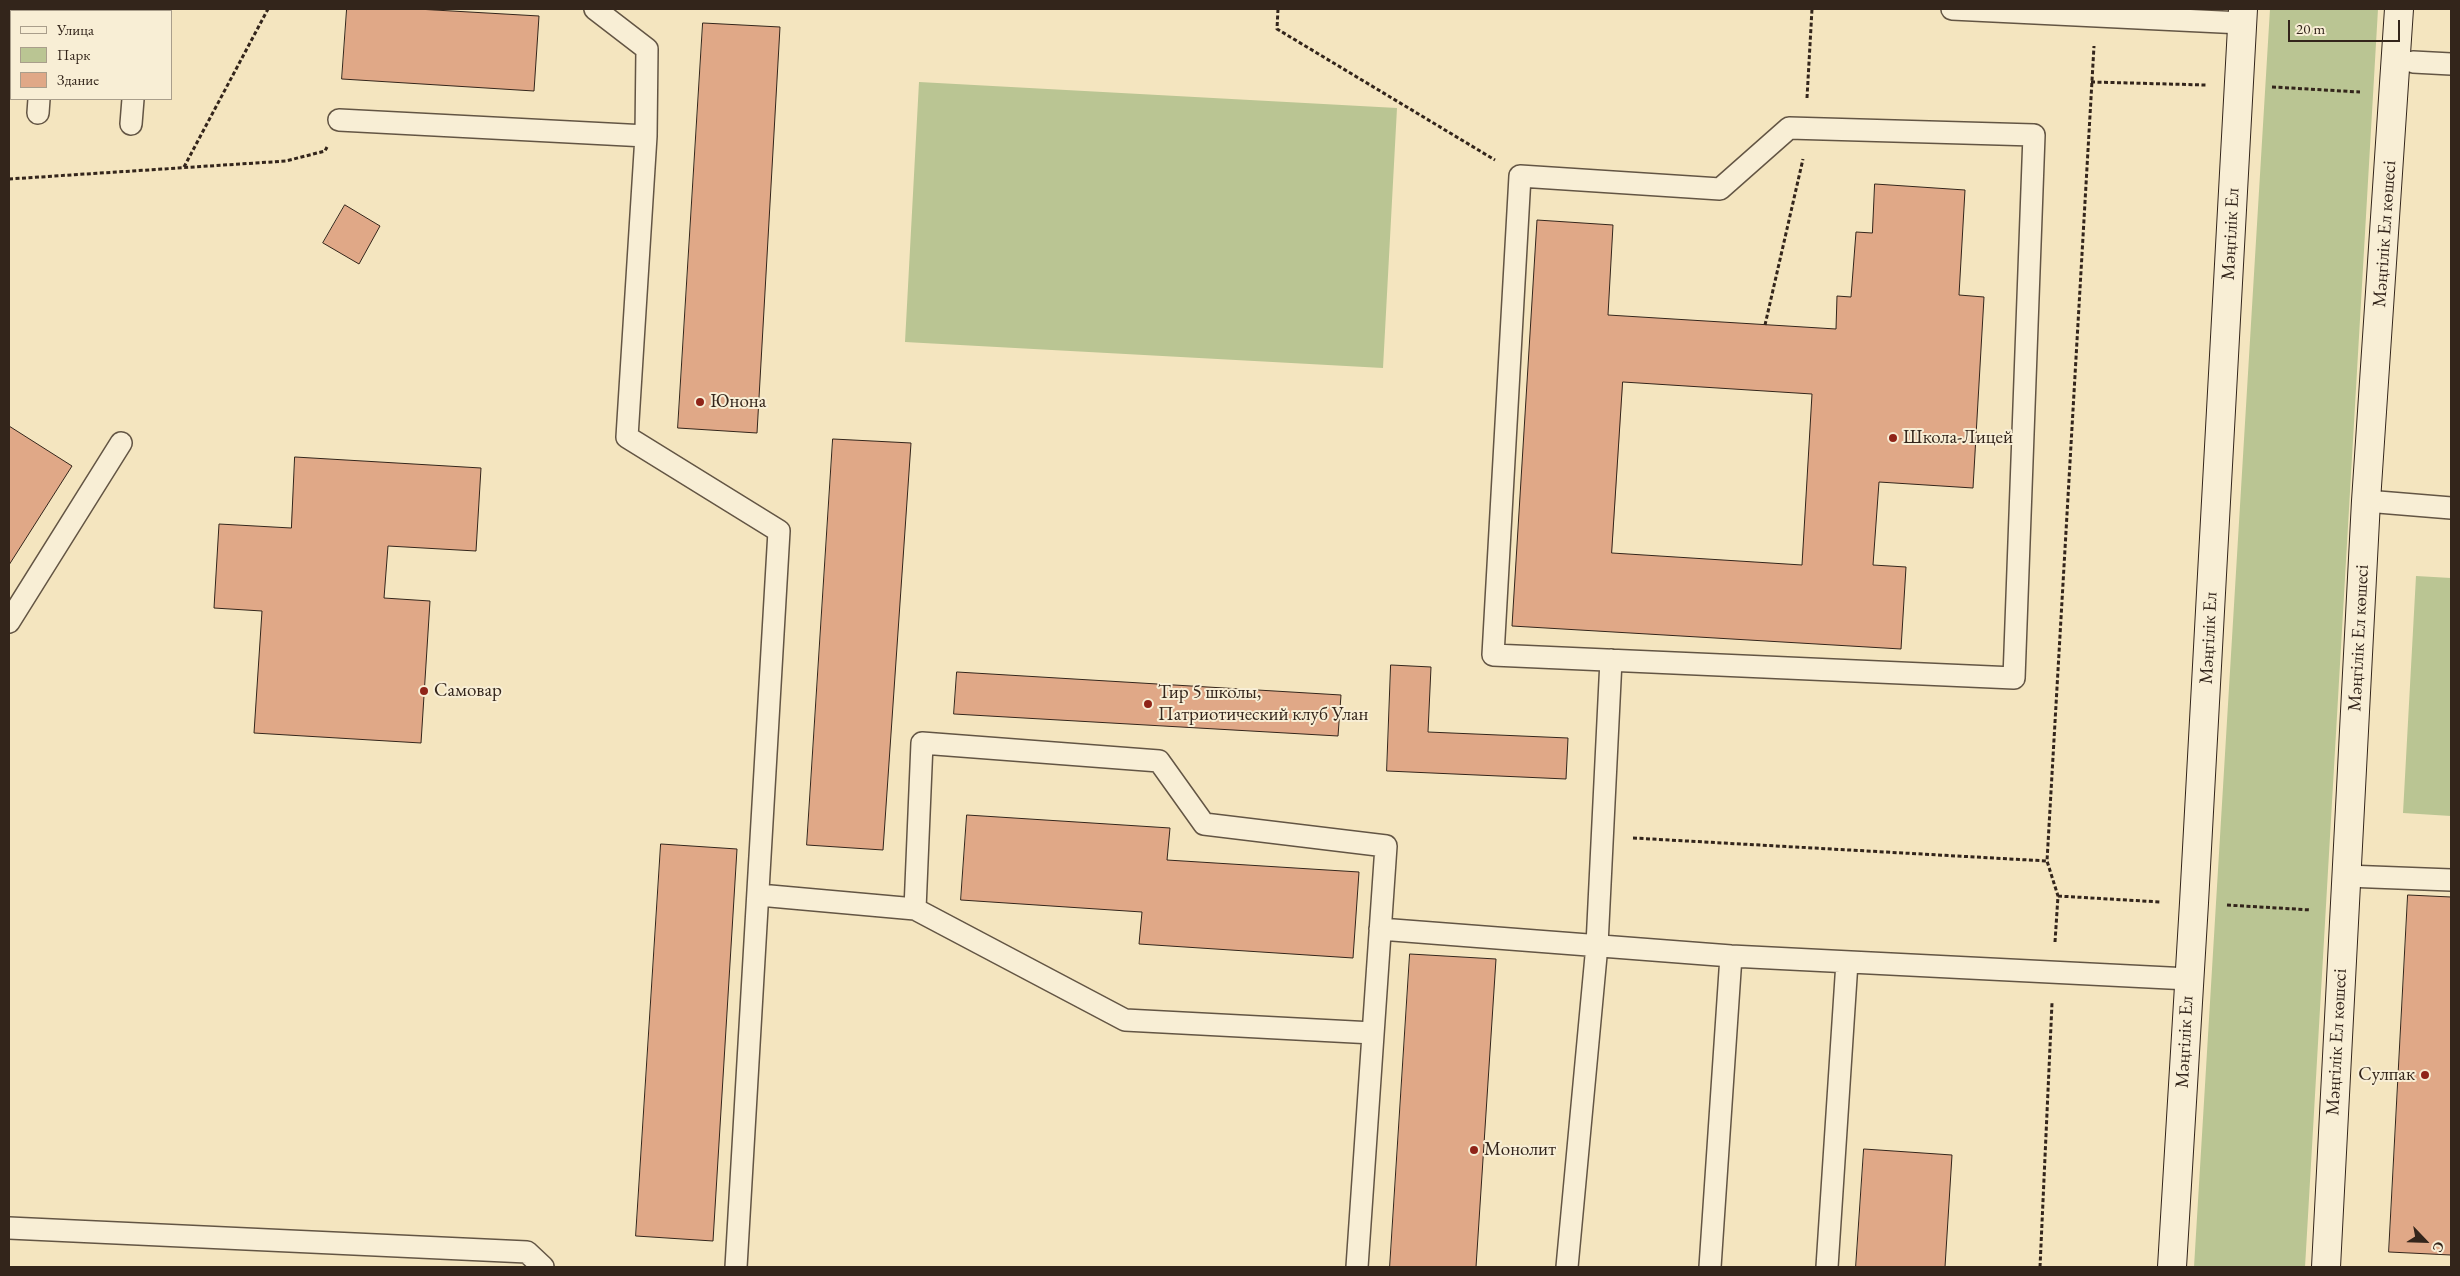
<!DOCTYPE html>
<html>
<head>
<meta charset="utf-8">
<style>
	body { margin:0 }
	#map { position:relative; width:2460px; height:1276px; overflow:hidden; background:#f4e5bf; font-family:"EB Garamond",serif }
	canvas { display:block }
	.frame { position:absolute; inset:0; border:10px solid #33251b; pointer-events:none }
	.legend { position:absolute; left:10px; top:10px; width:162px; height:90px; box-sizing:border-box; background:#f8eed5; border:1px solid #a99e8b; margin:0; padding:6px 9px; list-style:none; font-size:15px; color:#33251b }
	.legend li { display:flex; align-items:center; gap:10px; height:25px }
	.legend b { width:25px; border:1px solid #a99e8b }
	.north { position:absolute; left:2400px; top:1216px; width:50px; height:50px; -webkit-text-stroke:4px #f8eed5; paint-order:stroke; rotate:114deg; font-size:14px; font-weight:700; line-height:20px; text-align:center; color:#33251b }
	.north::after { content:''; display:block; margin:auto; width:18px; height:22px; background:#33251b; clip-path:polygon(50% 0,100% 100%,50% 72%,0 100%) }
	.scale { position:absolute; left:2288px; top:20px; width:112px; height:22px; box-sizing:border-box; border:2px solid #33251b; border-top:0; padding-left:6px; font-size:15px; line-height:18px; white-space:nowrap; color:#33251b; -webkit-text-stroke:4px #f8eed5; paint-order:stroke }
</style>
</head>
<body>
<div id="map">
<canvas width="2460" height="1276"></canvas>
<div class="frame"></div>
<ul class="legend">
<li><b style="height:6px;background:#f8eed5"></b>Улица</li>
<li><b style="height:14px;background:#bac593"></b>Парк</li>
<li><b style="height:14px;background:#e0a887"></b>Здание</li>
</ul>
<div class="north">С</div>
<div class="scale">20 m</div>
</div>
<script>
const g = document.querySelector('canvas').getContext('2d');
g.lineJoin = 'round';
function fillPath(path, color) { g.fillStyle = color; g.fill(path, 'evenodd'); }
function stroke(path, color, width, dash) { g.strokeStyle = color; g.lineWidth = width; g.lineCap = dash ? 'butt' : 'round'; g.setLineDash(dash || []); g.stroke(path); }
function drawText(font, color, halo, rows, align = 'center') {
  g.font = font + ' "EB Garamond",serif'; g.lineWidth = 4; g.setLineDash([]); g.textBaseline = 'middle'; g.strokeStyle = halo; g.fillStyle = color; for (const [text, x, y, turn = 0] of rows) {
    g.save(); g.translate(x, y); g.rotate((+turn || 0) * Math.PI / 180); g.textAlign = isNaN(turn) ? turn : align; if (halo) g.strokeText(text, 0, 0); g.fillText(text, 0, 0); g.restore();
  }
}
const green = new Path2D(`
	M 2270,9 L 2378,9 L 2305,1267 L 2194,1267 Z
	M 919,82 L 1397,108 L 1383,368 L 905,342 Z
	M 2416,576 L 2451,578 L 2451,816 L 2403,813 Z`);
const building = new Path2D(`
	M 347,9 L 417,9 L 539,16 L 534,91 L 342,79 Z
	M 703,23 L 780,27 L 757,433 L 678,428 Z
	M 1875,184 L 1965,190 L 1959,295 L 1984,297 L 1973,488 L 1879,482 L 1873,565 L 1906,567 L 1901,649 L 1512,626 L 1537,220 L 1613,225 L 1608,315 L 1836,329 L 1837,296 L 1851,297 L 1856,232 L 1872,233 ZM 1623,382 L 1812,394 L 1802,565 L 1612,553 Z
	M 345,205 L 380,226 L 359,264 L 323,243 Z
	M 9,426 L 72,466 L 9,565 Z
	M 833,439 L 911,443 L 883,850 L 807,845 Z
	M 295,457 L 481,468 L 476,551 L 388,546 L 384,598 L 430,601 L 421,743 L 254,733 L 262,611 L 214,608 L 219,524 L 291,528 Z
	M 1391,665 L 1431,667 L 1428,732 L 1568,738 L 1566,779 L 1387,771 Z
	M 957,672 L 1341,695 L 1338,736 L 954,714 Z
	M 967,815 L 1170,828 L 1167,860 L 1359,872 L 1353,958 L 1139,944 L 1142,912 L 961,900 Z
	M 661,844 L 737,849 L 713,1241 L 636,1236 Z
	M 2408,895 L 2451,897 L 2451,1255 L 2389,1252 Z
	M 1410,954 L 1496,959 L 1476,1267 L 1390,1267 Z
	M 1864,1149 L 1952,1155 L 1945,1267 L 1856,1267 Z`);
const path = new Path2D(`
	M 1278,9 L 1277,29 L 1495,160
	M 2091,82 L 2206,85
	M 2272,87 L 2360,92
	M 1807,98 L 1812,9
	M 184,167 L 268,9
	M 9,179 L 286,161 L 325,151 L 327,147
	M 1765,325 L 1803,159
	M 1633,838 L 2047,861
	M 2058,896 L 2161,902
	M 2227,905 L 2311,910
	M 2055,942 L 2058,896 L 2047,861 L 2094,46
	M 2040,1267 L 2052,1003`);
const lane = new Path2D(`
	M 595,9 L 647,49 L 646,136 L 627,437 L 779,531 L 736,1267
	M 1952,9 L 2242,23
	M 44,11 L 44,9
	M 138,11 L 138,9
	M 2413,62 L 2451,64
	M 38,113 L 39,99
	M 339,120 L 646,136
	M 131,124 L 133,99
	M 1789,128 L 2034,135 L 2014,678 L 1493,655 L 1520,176 L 1720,189 Z
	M 2366,501 L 2451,508
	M 9,622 L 121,443
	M 2346,876 L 2451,880
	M 759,895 L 915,909 L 1125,1020 L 1373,1033
	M 915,909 L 922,743 L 1159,761 L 1204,824 L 1386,846 L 1357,1267
	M 1380,929 L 1731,956 L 2189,979
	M 9,1228 L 527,1252 L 543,1267
	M 1567,1267 L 1597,945 L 1611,660
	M 1710,1267 L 1731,956
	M 1827,1267 L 1847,962`);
const secondary = new Path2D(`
	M 2172,1267 L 2194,903 L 2243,9
	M 2326,1267 L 2366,501 L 2399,9`);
const markers = [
	[700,402,5,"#8f2418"],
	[1893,438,5,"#8f2418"],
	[424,691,5,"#8f2418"],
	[1148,704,5,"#8f2418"],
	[2425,1075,5,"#8f2418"],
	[1474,1150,5,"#8f2418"]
];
const streetNames = [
	["Мәңгілік Ел",2231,234,-87],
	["Мәңгілік Ел көшесі",2385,234,-86],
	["Мәңгілік Ел",2209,638,-87],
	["Мәңгілік Ел көшесі",2359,638,-87],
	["Мәңгілік Ел",2185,1042,-87],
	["Мәңгілік Ел көшесі",2337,1042,-87]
];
const poiNames = [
	["Юнона",710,402],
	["Школа-Лицей",1903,438],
	["Самовар",434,691],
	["Тир 5 школы,",1158,693],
	["Патриотический клуб Улан",1158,715],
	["Сулпак",2415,1075,"right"],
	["Монолит",1484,1150]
];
fillPath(green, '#bac593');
fillPath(building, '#e0a887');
stroke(building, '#33251b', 1);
stroke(lane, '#635544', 24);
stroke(secondary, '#33251b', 30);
stroke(path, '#33251b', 3, [4, 2.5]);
stroke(lane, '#f8eed5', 21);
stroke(secondary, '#f8eed5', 28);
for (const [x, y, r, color] of markers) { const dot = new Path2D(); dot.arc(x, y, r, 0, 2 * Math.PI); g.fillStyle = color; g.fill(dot); stroke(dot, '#f8eed5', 2); }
drawText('19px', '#33251b', '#f8eed5', streetNames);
drawText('19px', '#33251b', '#f8eed5', poiNames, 'left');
</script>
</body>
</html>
